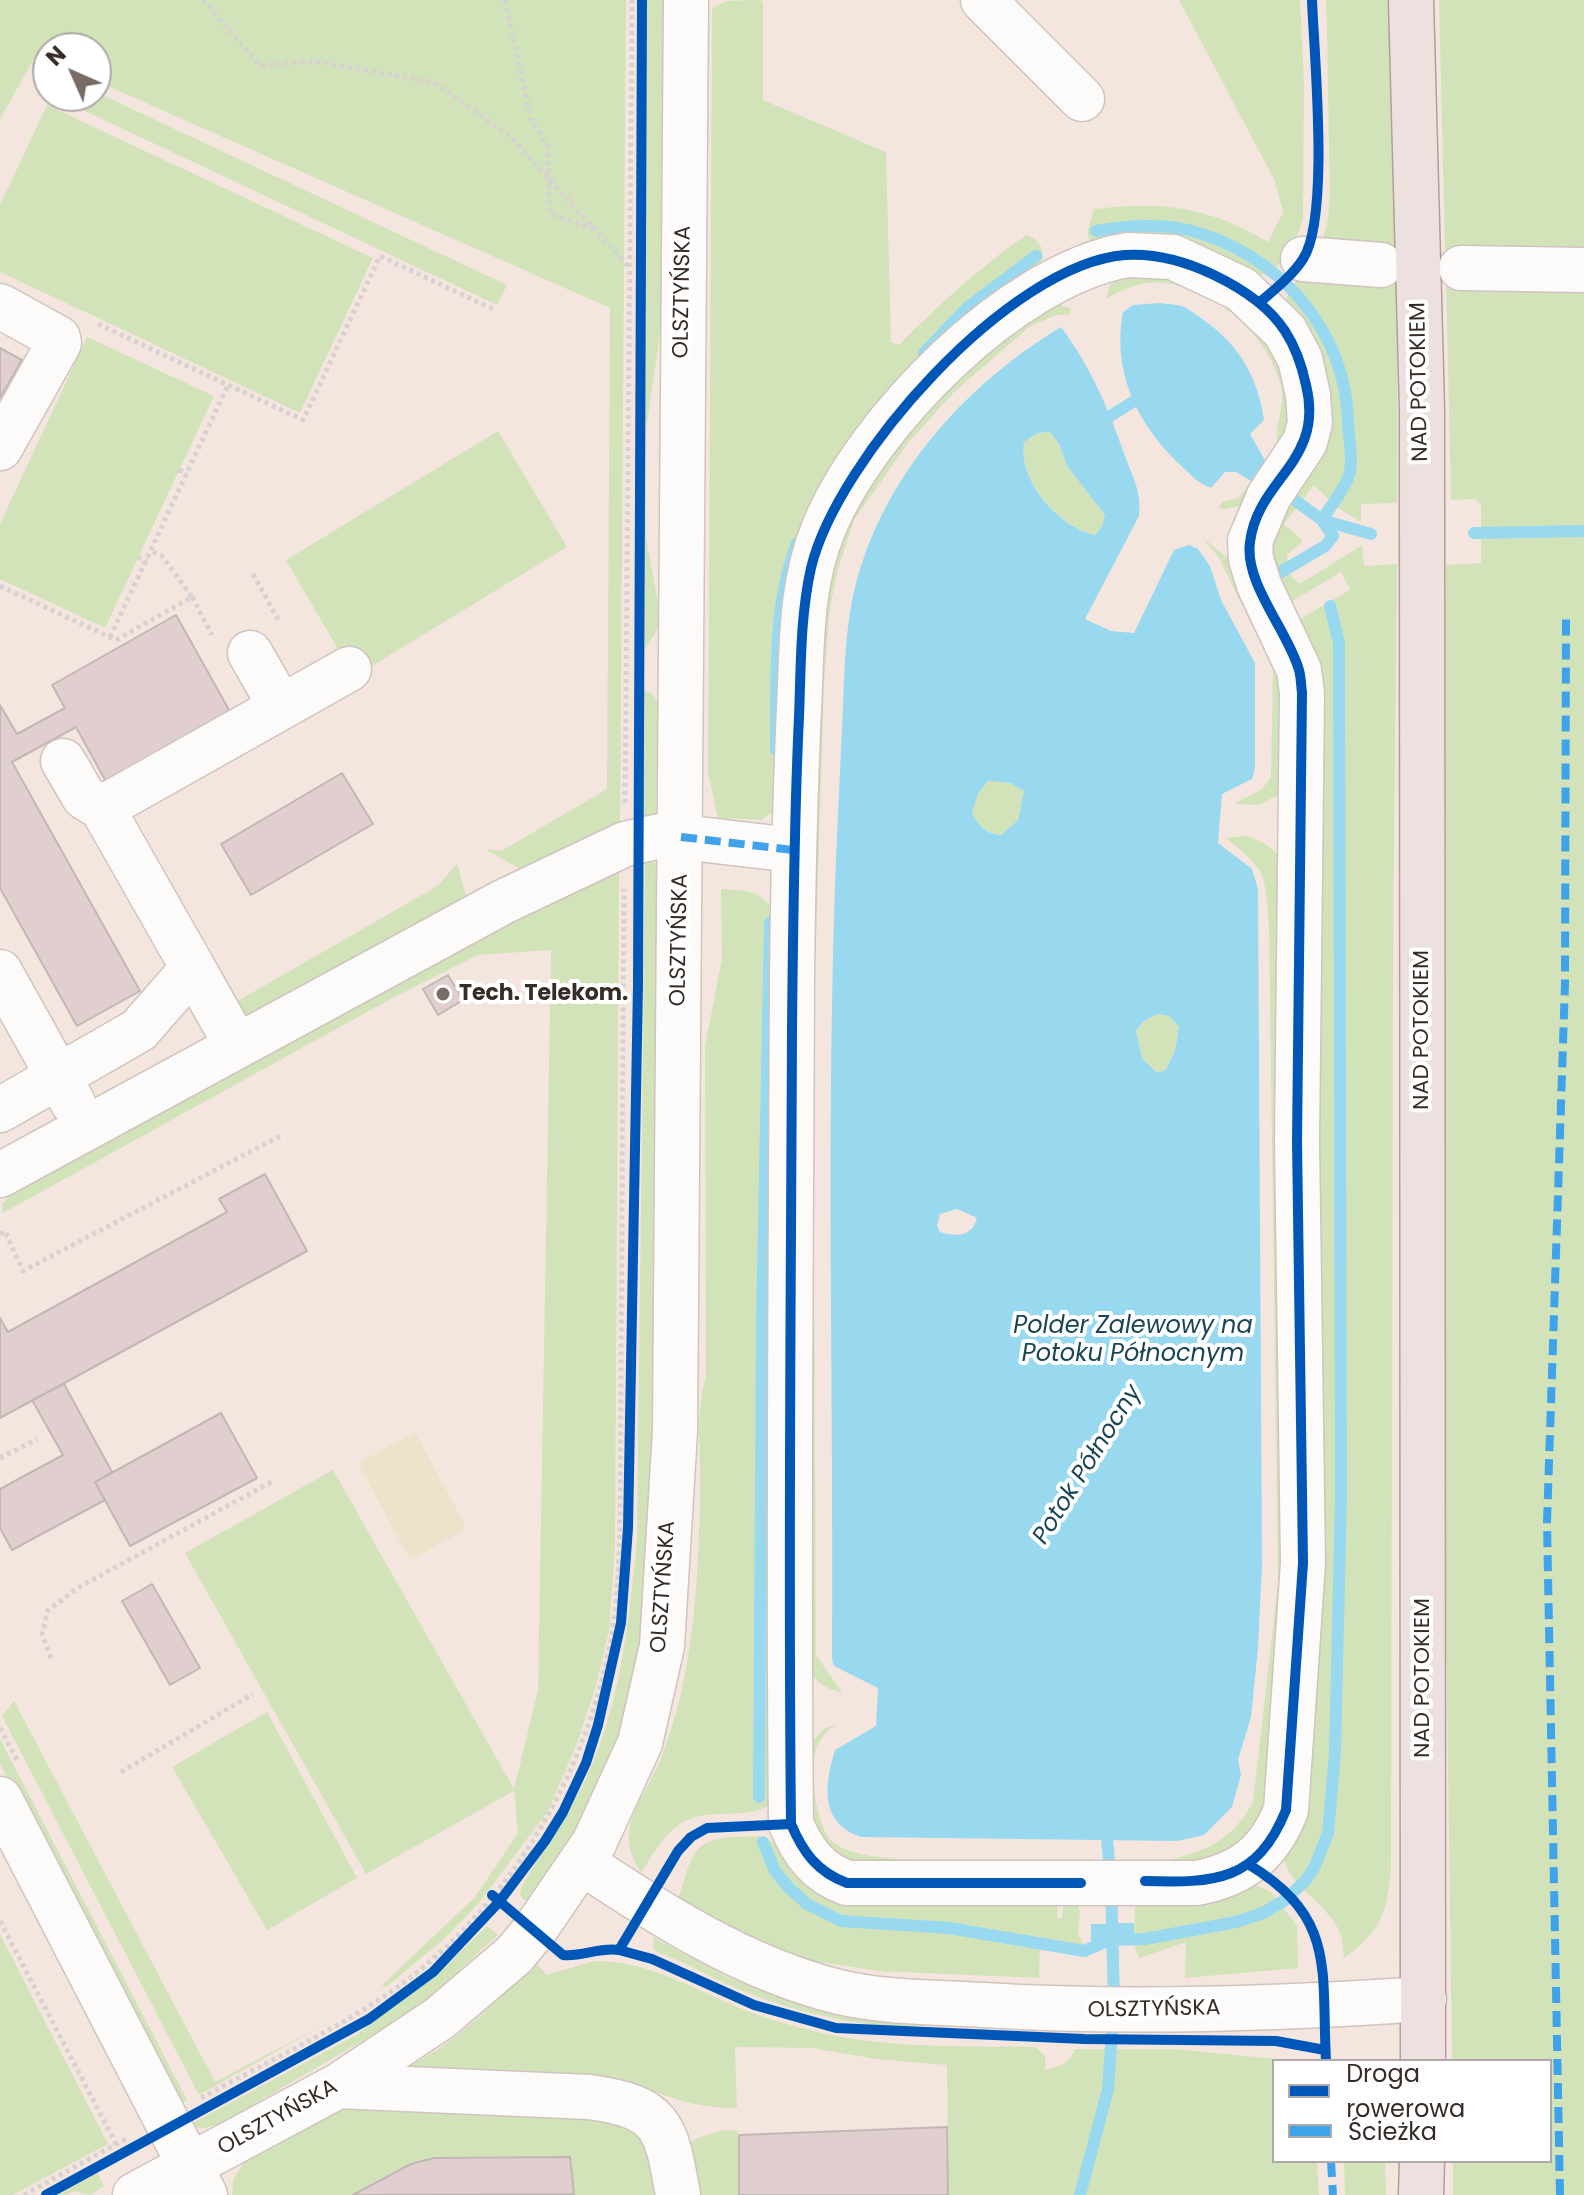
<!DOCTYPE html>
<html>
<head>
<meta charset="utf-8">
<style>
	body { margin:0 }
	#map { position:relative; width:1584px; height:2195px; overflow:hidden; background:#f4e6df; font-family:Poppins,sans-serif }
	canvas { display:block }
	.legend { position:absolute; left:1272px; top:2059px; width:280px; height:104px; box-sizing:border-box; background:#fff; border:2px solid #afaaa8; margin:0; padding:10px 14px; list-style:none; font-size:24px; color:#372b26 }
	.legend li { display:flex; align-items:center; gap:16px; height:40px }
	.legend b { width:40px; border:2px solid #afaaa8 }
	.north { position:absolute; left:32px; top:32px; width:80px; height:80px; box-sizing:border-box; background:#fff; border:2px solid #afaaa8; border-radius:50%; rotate:315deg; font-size:22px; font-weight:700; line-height:32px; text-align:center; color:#372b26 }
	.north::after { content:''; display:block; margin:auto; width:28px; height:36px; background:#796c67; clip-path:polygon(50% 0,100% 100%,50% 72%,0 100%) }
</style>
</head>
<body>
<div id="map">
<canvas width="1584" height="2195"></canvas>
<ul class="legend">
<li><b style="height:10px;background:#0057b8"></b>Droga rowerowa</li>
<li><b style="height:10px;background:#3fa3eb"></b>Ścieżka</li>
</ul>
<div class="north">N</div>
</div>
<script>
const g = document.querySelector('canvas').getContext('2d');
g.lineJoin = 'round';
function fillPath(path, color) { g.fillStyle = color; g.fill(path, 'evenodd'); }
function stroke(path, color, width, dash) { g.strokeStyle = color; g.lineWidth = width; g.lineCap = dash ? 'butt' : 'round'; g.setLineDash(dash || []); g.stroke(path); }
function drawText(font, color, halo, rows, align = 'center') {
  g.font = font + ' Poppins,sans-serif'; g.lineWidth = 8; g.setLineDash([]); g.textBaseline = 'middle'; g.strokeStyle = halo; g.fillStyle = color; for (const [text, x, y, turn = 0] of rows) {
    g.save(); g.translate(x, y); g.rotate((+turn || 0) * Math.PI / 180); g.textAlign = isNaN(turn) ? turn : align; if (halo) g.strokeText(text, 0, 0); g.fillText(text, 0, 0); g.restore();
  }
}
const green = new Path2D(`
	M 0,0 L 626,0 L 620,828 L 529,874 L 485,849 L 501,851 L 607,789 L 610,308 L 96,81 L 96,48 L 48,48 L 48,60 L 36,55 L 0,119 Z
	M 647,0 L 665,0 L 663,314 L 646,430 L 646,537 L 661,619 L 656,632 L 645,649 L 643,410 Z
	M 754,0 L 763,1 L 763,100 L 886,152 L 891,342 L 899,345 C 939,304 979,268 1026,235 C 1045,241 1046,257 1038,272 L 845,465 L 780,805 L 762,820 L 718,818 L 708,772 L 712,8 L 727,1 Z
	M 1179,0 L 1300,0 L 1304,82 L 1303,219 L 1291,252 L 1275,269 L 1252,279 L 1092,245 L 1087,233 L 1094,209 C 1163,201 1207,206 1268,242 L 1283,212 L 1275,181 Z
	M 1326,0 L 1393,0 L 1398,247 L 1397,503 L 1361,504 L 1361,522 L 1338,508 L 1314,485 L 1284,524 L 1303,541 L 1287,555 L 1289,574 L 1300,584 L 1362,545 L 1364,566 L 1397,564 L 1393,948 L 1391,1867 C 1388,1911 1381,1932 1344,1958 C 1343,1951 1343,1940 1340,1933 C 1328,1903 1288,1887 1283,1855 L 1295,622 L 1350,590 L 1341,572 L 1286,605 L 1266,539 L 1293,486 L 1283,307 C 1291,282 1314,263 1323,238 C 1333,211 1329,176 1329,147 C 1328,98 1328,49 1326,0 Z
	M 1439,0 L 1584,0 L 1584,251 L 1462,247 L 1445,250 Z
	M 96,92 L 507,285 L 497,305 L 53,96 L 96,96 Z
	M 47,105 L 373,258 L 300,413 L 0,272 L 0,205 Z
	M 1119,269 L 1188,276 L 1274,338 L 1300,422 L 1250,504 L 1225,509 L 1218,508 L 1222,502 L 1238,498 L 1279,448 C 1271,429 1288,407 1280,382 C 1265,333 1215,289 1164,283 C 1145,280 1122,289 1106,299 L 1109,287 Z
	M 1584,280 L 1584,2195 L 1453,2195 L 1453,2161 L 1550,2161 L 1550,2061 L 1452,2061 L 1442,1324 L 1444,565 L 1481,563 L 1481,506 L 1477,499 L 1451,500 L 1446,281 Z
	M 1054,302 L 1071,309 L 1070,314 L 1056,315 L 1029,327 L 954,392 L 908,443 L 854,520 L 839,566 L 830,607 L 824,684 L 813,1039 L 816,1655 L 842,1692 C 826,1690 817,1682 807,1669 L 813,635 L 852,502 L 958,368 Z
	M 87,337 L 214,396 L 105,628 L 0,579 L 0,524 Z
	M 498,431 L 567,547 L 354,677 L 286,560 Z
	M 1050,432 L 1059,444 L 1067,466 L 1105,515 L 1102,526 L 1095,535 C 1058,526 1018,480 1024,441 L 1037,433 Z
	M 1202,537 L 1242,570 L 1284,661 L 1282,793 L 1259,805 L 1234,804 L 1262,789 L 1271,777 L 1273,668 L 1219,558 Z
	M 643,690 L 651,693 L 658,703 L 656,815 L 643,824 Z
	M 988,781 L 1010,783 L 1024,791 L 1018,820 L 1001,835 C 986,833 979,826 972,813 L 978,794 Z
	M 1245,836 C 1262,840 1271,846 1282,860 L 1292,1576 L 1273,1793 L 1253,1834 L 1214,1862 L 1152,1864 C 1198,1853 1228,1847 1253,1802 L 1278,1583 L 1269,925 C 1264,870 1268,873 1226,838 Z
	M 645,861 L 658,863 L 653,1430 L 646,1615 L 634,1683 L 615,1754 L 585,1817 L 526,1902 L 520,1895 L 521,1889 C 542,1847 573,1811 591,1767 C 622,1695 629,1617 637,1540 Z
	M 457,863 L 470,910 L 259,1020 L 229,1006 L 439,885 Z
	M 619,866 L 615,1549 L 609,1631 L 596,1686 L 576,1746 L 548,1811 L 479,1903 L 442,1941 L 386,1987 L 382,1985 L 475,1897 L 518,1833 L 514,1791 L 366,1874 L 185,1553 L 333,1470 L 514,1789 L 538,1690 L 551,950 L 478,955 L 387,1001 L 3,1213 L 2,1204 L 27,1177 Z
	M 721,889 C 754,891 763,890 780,922 L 773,1802 C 748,1824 706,1803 676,1827 C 661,1838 652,1857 641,1872 C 612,1829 642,1802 660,1761 C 693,1680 698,1585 700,1498 C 702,1459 694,1414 706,1377 L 705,1047 L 722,958 Z
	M 1157,1014 L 1169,1016 L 1179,1027 L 1175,1051 L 1165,1071 L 1155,1072 L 1142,1058 L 1136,1031 L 1143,1022 Z
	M 14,1701 L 215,2082 L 327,2023 L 199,2095 L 2,1716 Z
	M 267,1712 L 357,1878 L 267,1930 L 172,1767 Z
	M 837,1724 C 827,1730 818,1741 815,1753 C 810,1773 816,1828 833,1842 C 853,1859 911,1860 936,1861 L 850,1864 L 814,1839 L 801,1753 L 825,1728 Z
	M 0,1739 L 187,2100 L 177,2107 L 0,1764 Z
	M 759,1836 L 778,1844 C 791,1876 806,1892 841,1899 L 1058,1896 L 1057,1919 L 1062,1918 L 1064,1901 L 1076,1902 L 1080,1912 L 1078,1933 L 1089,1958 L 1040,1948 L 1039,1978 L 877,1971 L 802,1959 L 754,1941 L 678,1898 C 684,1884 686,1868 694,1855 C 706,1833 738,1838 759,1836 Z
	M 1256,1885 L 1271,1892 L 1297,1926 L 1298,1968 L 1185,1978 L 1186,1942 L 1139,1958 L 1134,1945 L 1135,1901 Z
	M 487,1926 L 498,1935 L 415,2010 L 222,2123 L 201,2129 L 191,2124 L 356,2035 L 441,1971 Z
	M 0,1934 L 108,2144 L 13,2195 L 0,2195 Z
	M 653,1937 L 729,1978 L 826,2011 L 856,2017 L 1052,2028 C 1013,2027 974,2027 935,2026 C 909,2026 881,2027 855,2022 C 796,2013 740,1993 688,1965 C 677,1959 664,1956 654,1950 Z
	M 594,1961 C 650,1961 695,1990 745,2010 C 762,2017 780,2022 798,2027 C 875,2049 956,2046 1035,2047 L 1045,2056 L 1045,2070 C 1060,2066 1069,2064 1075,2049 L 1174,2049 L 1297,2061 L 1274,2061 L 1274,2161 L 1317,2161 L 1319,2195 L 948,2195 L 947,2065 L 876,2059 L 812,2048 L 735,2047 L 737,2108 C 702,2109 672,2099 640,2086 L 400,2070 C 453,2048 495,2001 536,1963 L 547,1975 Z
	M 340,2107 L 514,2108 L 635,2122 L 664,2195 L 563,2195 L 562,2166 L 414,2166 L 353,2195 L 232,2195 L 233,2180 L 246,2159 Z
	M 724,2130 L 738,2131 L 739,2195 L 695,2195 L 687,2144 L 700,2137 Z
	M 1344,2161 L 1385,2161 L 1386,2195 L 1345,2195 Z
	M 97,2173 L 104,2186 L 90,2195 L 74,2191 L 66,2195 L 58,2195 Z`);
const sand = new Path2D(`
	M 415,1432 L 467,1529 L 410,1560 L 358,1463 Z`);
const water = new Path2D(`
	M 1159,303 C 1167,304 1177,304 1184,307 C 1191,310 1199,317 1205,321 C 1240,346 1258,378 1264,420 L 1250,434 L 1266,462 L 1251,481 L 1236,472 L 1225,472 L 1211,488 C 1197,483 1188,472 1177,462 C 1136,422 1112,370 1123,312 L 1133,305 Z
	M 1061,327 C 1091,367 1109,410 1125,456 C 1133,478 1142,492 1139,516 L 1085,619 L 1111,631 L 1134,633 L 1174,550 L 1189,545 L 1198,549 L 1210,566 L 1221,600 L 1255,663 L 1255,768 L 1252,779 L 1222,794 L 1218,843 L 1252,869 L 1258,889 L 1262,1565 L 1258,1648 L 1251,1717 L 1238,1760 L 1241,1775 L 1232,1807 L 1204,1835 L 1177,1841 L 861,1837 C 820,1823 824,1786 835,1750 L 876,1726 L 878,1688 L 834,1666 L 832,1659 C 834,1384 825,1110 837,835 C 839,793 841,750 843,707 C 845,658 846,608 863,560 C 897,461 973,380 1061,327 ZM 1050,432 L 1059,444 L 1067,466 L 1105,515 L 1102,526 L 1095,535 C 1058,527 1018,480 1024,442 L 1037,433 ZM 988,781 L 1010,783 L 1024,791 L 1018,820 L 1001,835 C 986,834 979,826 972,813 L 978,794 ZM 1157,1014 L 1169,1016 L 1179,1027 L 1175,1051 L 1165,1071 L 1156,1072 L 1142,1058 L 1136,1031 L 1143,1022 ZM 957,1209 L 977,1218 C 972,1237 956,1237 940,1232 L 937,1226 L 940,1214 Z
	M 1107,1917 L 1114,1917 L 1114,1923 L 1134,1923 L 1134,1945 L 1091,1945 L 1091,1924 L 1107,1924 Z`);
const stream = new Path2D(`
	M 1096,231 C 1127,226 1158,223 1188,230 C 1277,252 1347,330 1348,423 C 1349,439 1354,464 1348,478 C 1342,493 1330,507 1322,520 L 1333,536 L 1325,546 L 1281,572
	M 924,353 L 968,307 L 1036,256
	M 1099,423 L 1144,395
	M 1296,501 L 1322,520 L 1371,534
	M 1474,533 L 1584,531
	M 776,750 C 777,682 772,608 797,543
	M 759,1797 L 762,1322 L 770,923
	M 763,1842 L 775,1871 L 789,1888 L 807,1904 L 841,1921 L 949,1928 L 1084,1951 L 1110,1940 L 1145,1939 L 1236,1922 L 1263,1913 L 1285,1900 L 1306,1880 L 1315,1866 L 1328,1833 L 1335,1753 L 1341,1498 L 1339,643 L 1330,606
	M 1080,2195 L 1108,2089 L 1114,2004 L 1111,1883 L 1107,1838 L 1103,1827`);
const building = new Path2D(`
	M 0,348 L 22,360 L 0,398 Z
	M 176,615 L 233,717 L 109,787 L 76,727 L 12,762 L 140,991 L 77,1026 L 0,888 L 0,705 L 17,734 L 65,708 L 52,685 Z
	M 342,773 L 373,824 L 251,895 L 221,844 Z
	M 448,975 L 463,1000 L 438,1015 L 423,989 Z
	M 265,1174 L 307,1251 L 0,1418 L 0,1318 L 8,1332 L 227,1212 L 219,1199 Z
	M 64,1384 L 112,1472 L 95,1482 L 105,1500 L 12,1550 L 0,1528 L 0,1489 L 63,1455 L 32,1400 Z
	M 221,1413 L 257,1478 L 130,1546 L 95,1482 Z
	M 152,1584 L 200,1668 L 170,1685 L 122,1601 Z
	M 947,2127 L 948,2195 L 739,2195 L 739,2135 Z
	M 570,2157 L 574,2194 L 353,2195 L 411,2164 L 434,2158 Z`);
const path = new Path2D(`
	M 203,0 L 260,66 L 313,61 L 434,82 L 513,139 L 630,268
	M 505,0 L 531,119 L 547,146 L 550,214 L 593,229
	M 98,324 L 303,420 L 380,256 L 495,310
	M 179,470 L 187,474
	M 138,557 L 147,561
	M 253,574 L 279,621
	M 0,586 L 116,640 L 192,597 L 162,556 L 151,551
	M 192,597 L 212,635
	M 110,637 L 228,385
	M 625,803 L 632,0
	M 0,1234 L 5,1231 L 23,1271 L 280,1136
	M 0,1458 L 37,1439
	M 51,1658 L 42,1634 L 48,1610 L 81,1586 L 275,1480
	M 0,1728 L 17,1760
	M 121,1772 L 253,1694
	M 0,1921 L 116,2144
	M 201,2098 C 260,2066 321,2037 377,2001 C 503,1921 590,1774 613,1627 C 618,1593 619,1558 620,1524 L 624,889
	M 24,2195 L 129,2137`);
const minor = new Path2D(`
	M 983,0 L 1082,99
	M 1128,255 L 1173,257 L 1241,289 L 1285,331 L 1300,359 L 1308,395 L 1310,423 L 1305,442 L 1269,496 L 1250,541 L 1251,559 L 1259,585 L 1299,670 L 1302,693 L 1297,1141 L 1303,1563 L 1286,1810 C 1269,1853 1243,1874 1197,1883 L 847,1883 C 817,1872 803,1852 791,1824 C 788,1542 791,1259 792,977 C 793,887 795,798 799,709 C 802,649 800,586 823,530 C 866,423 1012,274 1128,255 Z
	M 1303,259 L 1381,265
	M 1461,268 L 1584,270
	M 0,306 L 58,338 L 59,343 L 0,448
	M 250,653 L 281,707
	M 102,808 L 349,669
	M 193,968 L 237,1046
	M 0,972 L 73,1103
	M 0,1110 L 139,1030 L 193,968 L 102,808 L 84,797 L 63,761
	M 0,1175 L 503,902 L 625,844 L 660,836 L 681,837 L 793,850
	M 0,1799 L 205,2195
	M 581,1862 C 661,1915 745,1969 839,1992 C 885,2003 935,2002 983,2005 C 1130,2014 1277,2009 1424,1999
	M 338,2086 L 589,2097 C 664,2107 666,2127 678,2195
	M 135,2195 L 338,2086 L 440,2018 L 514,1955 L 534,1931 L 594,1843 L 640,1743 L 662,1646 L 675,1431 L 686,0`);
const major = new Path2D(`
	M 1411,0 L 1422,409 L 1423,2061
	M 1421,2195 L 1422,2161`);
const quiet = new Path2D(`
	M 681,837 L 793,850
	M 1331,2161 L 1333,2195
	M 1560,2195 L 1547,1523 L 1565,984 L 1566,618`);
const cycleway = new Path2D(`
	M 1259,303 C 1274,290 1292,276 1303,259 C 1330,218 1314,54 1312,0
	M 1248,1864 C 1337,1918 1321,1969 1326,2061
	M 1081,1883 L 847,1883 C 817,1872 803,1852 791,1824 C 788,1559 791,1294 792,1029 C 793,925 794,821 799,717 C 801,668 800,617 811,568 C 837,459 1009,264 1125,255 C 1157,253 1185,261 1214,275 C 1241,288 1268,305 1285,331 C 1296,348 1302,366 1306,385 C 1325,462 1258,478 1250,542 C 1244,583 1288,631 1299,670 C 1301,677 1301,685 1302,693 L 1297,1141 L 1303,1563 L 1286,1810 C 1257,1882 1214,1883 1145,1881
	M 492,1895 L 563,1955 C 582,1957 599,1947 619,1950 L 678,1851 L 691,1837 L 707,1828 L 791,1824
	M 619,1950 L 652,1959 L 754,2005 L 836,2028 L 1084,2039 L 1276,2041 L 1325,2050
	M 46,2195 L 369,2019 L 433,1972 L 499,1902 L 545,1841 L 563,1812 L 586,1763 L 598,1725 L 621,1623 L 628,1528 L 638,985 L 642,0`);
const markers = [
	[443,994,8,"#796c67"]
];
const streetNames = [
	["OLSZTYŃSKA",683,292,-89],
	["NAD POTOKIEM",1420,382,-91],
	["OLSZTYŃSKA",680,940,-89],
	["NAD POTOKIEM",1422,1030,-90],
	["OLSZTYŃSKA",664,1587,-86],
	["NAD POTOKIEM",1423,1678,-90],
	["OLSZTYŃSKA",1154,2010,-1],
	["OLSZTYŃSKA",278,2118,-29]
];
const poiNames = [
	["Tech. Telekom.",459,994]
];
const waterNames = [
	["Polder Zalewowy na",1133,1327],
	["Potoku Północnym",1133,1355],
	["Potok Północny",1088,1465,-58]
];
fillPath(green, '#d2e3ba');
fillPath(sand, '#eee2cb');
fillPath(water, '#99d9f0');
stroke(stream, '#99d9f0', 12);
fillPath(building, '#e1cecf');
stroke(building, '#c3b7b5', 2);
stroke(minor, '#cfc4be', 47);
stroke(major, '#b59d99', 47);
stroke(path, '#d7d2d1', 5, [4, 4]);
stroke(minor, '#fdfbfa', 44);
stroke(major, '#ede1df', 44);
stroke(quiet, '#3fa3eb', 8, [16, 8]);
stroke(cycleway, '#0057b8', 10);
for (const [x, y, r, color] of markers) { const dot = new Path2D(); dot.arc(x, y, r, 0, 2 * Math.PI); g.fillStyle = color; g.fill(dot); stroke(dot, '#fff', 3); }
drawText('22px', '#372b26', '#fff', streetNames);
drawText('bold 22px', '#372b26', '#fff', poiNames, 'left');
drawText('italic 24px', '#194554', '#fff', waterNames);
</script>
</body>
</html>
